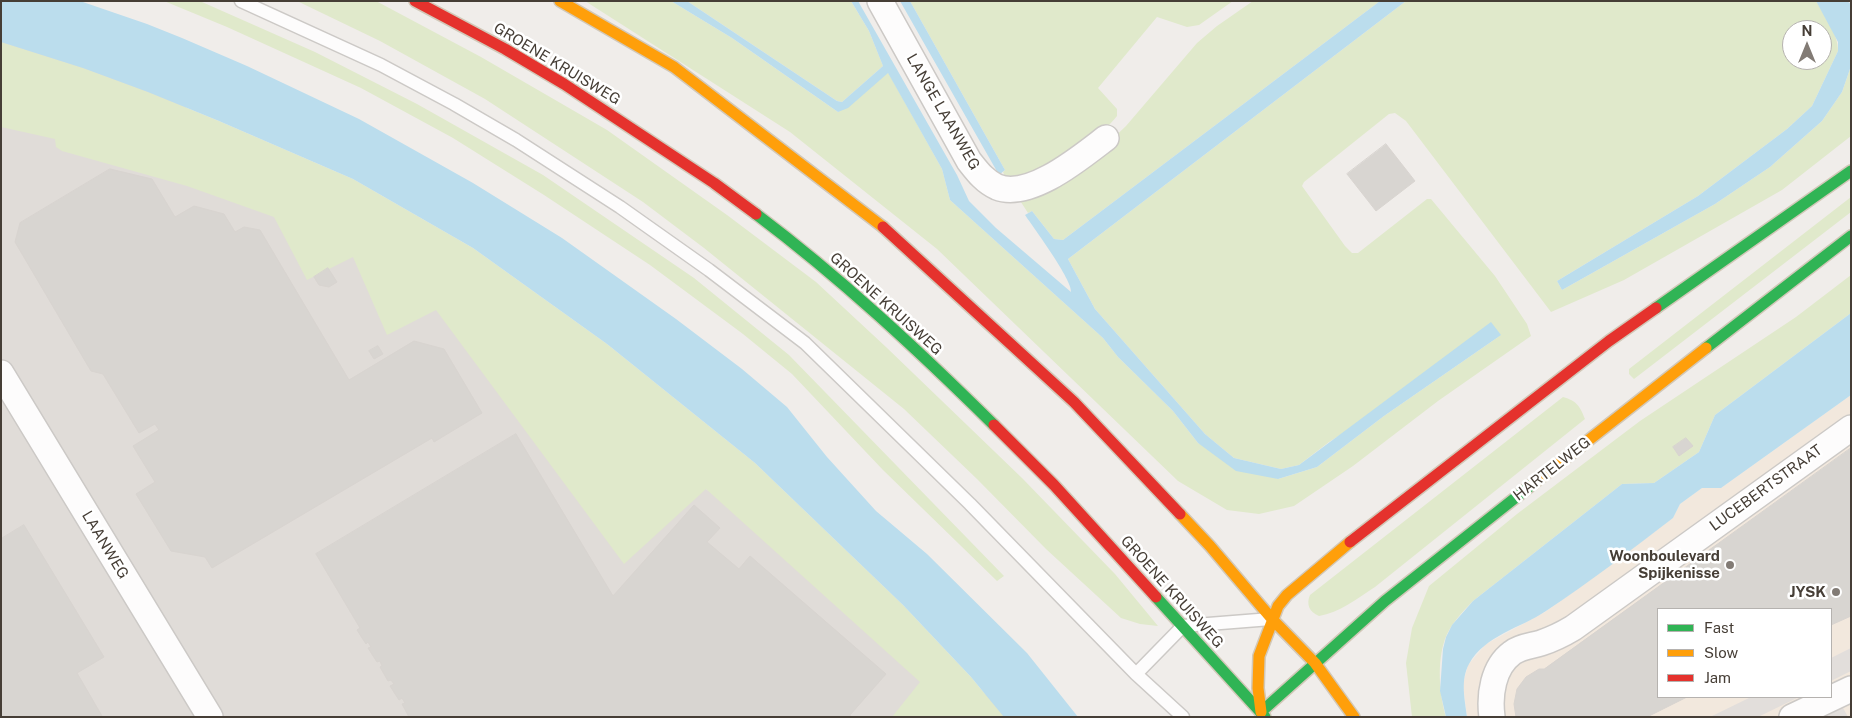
<!DOCTYPE html>
<html>
<head>
<meta charset="utf-8">
<style>
	body { margin:0 }
	#map { position:relative; width:1852px; height:718px; overflow:hidden; background:#f0edea; font-family:"Public Sans",sans-serif }
	canvas { display:block }
	.frame { position:absolute; inset:0; border:2px solid #463e36; pointer-events:none }
	.legend { position:absolute; left:1657px; top:608px; width:175px; height:90px; box-sizing:border-box; background:#fff; border:1px solid #b5b2af; margin:0; padding:6px 9px; list-style:none; font-size:15px; color:#463e36 }
	.legend li { display:flex; align-items:center; gap:10px; height:25px }
	.legend b { width:25px; border:1px solid #b5b2af }
	.north { position:absolute; left:1782px; top:20px; width:50px; height:50px; box-sizing:border-box; background:#fff; border:1px solid #b5b2af; border-radius:50%; rotate:0deg; font-size:14px; font-weight:700; line-height:20px; text-align:center; color:#463e36 }
	.north::after { content:''; display:block; margin:auto; width:18px; height:22px; background:#827b75; clip-path:polygon(50% 0,100% 100%,50% 72%,0 100%) }
</style>
</head>
<body>
<div id="map">
<canvas width="1852" height="718"></canvas>
<div class="frame"></div>
<ul class="legend">
<li><b style="height:6px;background:#30b455"></b>Fast</li>
<li><b style="height:6px;background:#ff9f0a"></b>Slow</li>
<li><b style="height:6px;background:#e5322d"></b>Jam</li>
</ul>
<div class="north">N</div>
</div>
<script>
const g = document.querySelector('canvas').getContext('2d');
g.lineJoin = 'round';
function fillPath(path, color) { g.fillStyle = color; g.fill(path, 'evenodd'); }
function stroke(path, color, width, dash) { g.strokeStyle = color; g.lineWidth = width; g.lineCap = dash ? 'butt' : 'round'; g.setLineDash(dash || []); g.stroke(path); }
function drawText(font, color, halo, rows, align = 'center') {
  g.font = font + ' "Public Sans",sans-serif'; g.lineWidth = 5; g.setLineDash([]); g.textBaseline = 'middle'; g.strokeStyle = halo; g.fillStyle = color; for (const [text, x, y, turn = 0] of rows) {
    g.save(); g.translate(x, y); g.rotate((+turn || 0) * Math.PI / 180); g.textAlign = isNaN(turn) ? turn : align; if (halo) g.strokeText(text, 0, 0); g.fillText(text, 0, 0); g.restore();
  }
}
const commercial = new Path2D(`
	M 1851,395 L 1851,717 L 1467,717 L 1463,684 L 1468,665 L 1486,644 L 1545,612 L 1581,586 L 1673,518 L 1680,504 L 1702,488 L 1721,488 ZM 1658,609 L 1831,609 L 1831,697 L 1658,697 Z`);
const industrial = new Path2D(`
	M 1,14 L 90,37 L 1017,717 L 1,717 Z`);
const green = new Path2D(`
	M 164,1 L 202,2 L 315,52 L 417,104 L 543,175 L 694,278 L 789,355 L 1004,576 L 997,581 L 883,470 L 792,374 L 743,334 L 650,265 L 544,195 L 453,138 L 361,88 L 227,27 Z
	M 297,1 L 376,1 L 481,57 L 607,130 L 727,215 L 816,282 L 886,347 L 1022,478 L 1115,574 L 1158,626 L 1140,624 L 1121,618 L 1046,549 L 977,479 L 904,409 L 704,248 L 643,202 L 485,99 L 380,41 Z
	M 585,1 L 671,1 L 732,38 L 838,112 L 888,72 L 942,169 L 950,200 L 1103,338 L 1118,357 L 1173,411 L 1198,443 L 1278,479 L 1317,467 L 1384,416 L 1501,335 L 1329,442 L 1299,465 L 1281,469 L 1234,458 L 1205,434 L 1095,309 L 1068,259 L 1406,1 L 1816,1 C 1825,16 1838,33 1838,51 L 1812,106 L 1787,129 L 1698,196 L 1557,281 L 1562,290 L 1715,204 L 1770,167 L 1822,121 L 1842,92 L 1851,66 L 1851,136 L 1782,190 L 1624,280 L 1551,312 L 1406,121 L 1395,113 L 1389,114 L 1304,182 L 1302,186 L 1345,246 L 1352,253 L 1358,253 L 1427,199 L 1431,199 L 1495,276 L 1527,324 L 1531,336 L 1438,401 L 1353,466 L 1294,506 L 1259,514 L 1227,510 L 1178,481 L 937,249 L 790,132 ZM 1792,30 L 1822,30 L 1822,60 L 1792,60 Z
	M 687,1 L 851,1 L 869,31 L 883,66 L 842,102 L 837,101 Z
	M 910,1 L 1233,1 L 1199,25 L 1187,27 L 1157,17 L 1098,88 L 1117,109 L 1117,116 C 1104,133 1068,160 1049,170 C 1038,177 1020,178 1007,181 L 1003,172 L 1005,170 Z
	M 1253,1 L 1380,1 L 1063,240 L 1054,239 L 1032,211 L 1028,213 L 1017,196 L 1108,143 L 1126,126 L 1197,43 L 1217,26 Z
	M 1,42 L 83,68 L 148,92 L 219,121 L 353,179 L 473,248 L 607,344 L 755,463 L 903,605 L 971,677 L 1004,717 L 892,717 L 920,682 L 706,489 L 624,564 L 436,310 L 387,335 L 353,257 L 307,280 L 274,217 L 187,186 L 62,151 L 56,147 L 55,139 L 1,127 Z
	M 1851,197 L 1851,212 L 1634,379 L 1629,374 L 1629,369 Z
	M 1851,275 L 1851,313 L 1715,415 L 1699,452 L 1654,483 L 1622,484 L 1473,601 C 1463,611 1450,625 1445,639 C 1437,662 1439,693 1446,717 L 1412,717 L 1406,663 L 1412,628 L 1429,586 L 1517,514 L 1640,421 L 1796,317 Z
	M 1563,397 C 1577,401 1580,406 1585,419 L 1375,587 C 1358,598 1339,613 1319,616 C 1309,612 1306,604 1310,595 Z`);
const parking = new Path2D(`
	M 1851,648 L 1851,671 L 1831,681 L 1831,658 Z
	M 1751,697 L 1799,697 L 1758,717 L 1710,717 Z
	M 1842,706 L 1848,717 L 1821,717 Z`);
const water = new Path2D(`
	M 1,1 L 80,1 L 147,24 L 182,38 L 247,66 L 359,119 L 473,183 L 562,238 L 676,319 L 742,369 L 787,407 L 827,457 L 876,511 L 927,554 L 1027,653 L 1078,717 L 1004,717 L 971,677 L 903,605 L 755,463 L 607,344 L 473,248 L 353,179 L 219,121 L 148,92 L 83,68 L 1,42 Z
	M 671,1 L 687,1 L 837,101 L 842,102 L 883,66 L 869,31 L 851,1 L 858,1 L 957,175 L 969,201 L 996,228 L 1071,292 C 1073,281 1034,228 1025,215 L 1032,211 L 1054,239 L 1063,240 L 1380,1 L 1406,1 L 1068,259 L 1095,309 L 1205,434 L 1234,458 L 1281,469 L 1299,465 L 1491,322 L 1501,335 L 1384,416 L 1317,467 L 1278,479 L 1236,471 L 1198,443 L 1173,411 L 1118,357 L 1103,338 L 950,200 L 942,169 L 888,73 L 848,108 L 838,112 L 732,38 Z
	M 900,1 L 910,1 L 1005,170 L 999,175 Z
	M 1816,1 L 1847,1 L 1851,4 L 1851,66 L 1842,92 L 1822,121 L 1770,167 L 1715,204 L 1562,290 L 1557,281 L 1698,196 L 1787,129 L 1812,106 L 1838,51 L 1838,42 Z
	M 1851,313 L 1851,395 L 1721,488 L 1702,488 L 1680,504 L 1673,518 C 1631,550 1590,582 1546,611 C 1521,628 1485,635 1469,664 C 1460,680 1465,700 1467,717 L 1446,717 L 1440,691 L 1443,649 L 1446,637 L 1452,625 L 1473,601 L 1622,484 L 1654,483 L 1699,452 L 1715,415 Z`);
const building = new Path2D(`
	M 1386,144 L 1415,181 L 1376,211 L 1347,174 Z
	M 110,169 L 152,179 L 175,217 L 194,206 L 224,214 L 235,232 L 244,227 L 260,230 L 349,380 L 414,341 L 444,349 L 482,413 L 434,442 L 432,438 L 212,568 L 205,557 L 171,551 L 136,494 L 155,482 L 133,446 L 159,430 L 155,424 L 139,433 L 103,374 L 91,371 L 15,242 L 20,223 Z
	M 328,268 L 337,282 L 329,287 L 319,285 L 314,277 Z
	M 378,346 L 383,354 L 374,359 L 369,351 Z
	M 516,434 L 613,596 L 694,505 L 720,528 L 707,542 L 739,569 L 750,556 L 886,674 L 850,715 L 851,717 L 409,717 L 402,704 L 405,703 L 402,698 L 399,700 L 390,686 L 394,684 L 391,680 L 388,681 L 380,667 L 382,666 L 380,661 L 377,662 L 368,648 L 371,647 L 368,642 L 366,644 L 357,630 L 360,628 L 316,554 Z
	M 1686,438 L 1693,446 L 1679,456 L 1673,447 Z
	M 1851,448 L 1851,616 L 1831,625 L 1831,609 L 1658,609 L 1658,697 L 1687,697 L 1647,717 L 1516,717 L 1514,704 L 1517,689 L 1526,677 L 1539,669 L 1544,669 Z
	M 24,525 L 104,657 L 77,673 L 102,716 L 101,717 L 1,717 L 1,539 Z`);
const lane = new Path2D(`
	M 241,1 L 381,65 L 454,104 L 516,140 L 620,207 L 709,270 L 805,343 L 970,504 L 1136,674 L 1183,717
	M 1136,674 L 1183,626 L 1271,619`);
const street = new Path2D(`
	M 880,1 L 969,161 C 977,171 984,181 997,187 C 1030,200 1081,157 1106,138
	M 1,373 L 210,717
	M 1492,717 C 1489,695 1493,667 1512,653 C 1521,646 1532,646 1541,643 C 1553,639 1563,634 1573,628 L 1851,428
	M 1792,717 L 1851,689`);
const fast = new Path2D(`
	M 756,214 C 841,278 918,350 994,425
	M 1656,308 L 1851,171
	M 1706,348 L 1851,236
	M 1156,597 L 1265,717
	M 1261,712 L 1385,601 L 1534,483`);
const slow = new Path2D(`
	M 560,1 L 674,67 L 883,227
	M 1534,483 L 1706,348
	M 1180,514 L 1210,546 L 1272,619 L 1315,663 L 1354,717
	M 1261,712 L 1258,688 L 1259,656 L 1278,606 L 1287,595 L 1350,542`);
const jam = new Path2D(`
	M 415,1 L 505,49 L 564,84 L 714,183 L 756,214
	M 883,227 L 1074,402 L 1180,514
	M 994,425 L 1054,485 L 1156,597
	M 1350,542 L 1609,341 L 1656,308`);
const markers = [
	[1730,565,5,"#827b75"],
	[1836,592,5,"#827b75"]
];
const streetNames = [
	["GROENE KRUISWEG",557,64,31],
	["LANGE LAANWEG",943,112,60],
	["GROENE KRUISWEG",886,304,42],
	["HARTELWEG",1552,469,-38],
	["LUCEBERTSTRAAT",1766,488,-36],
	["LAANWEG",105,545,59],
	["GROENE KRUISWEG",1172,592,48]
];
const poiNames = [
	["Woonboulevard",1720,556],
	["Spijkenisse",1720,573],
	["JYSK",1826,592]
];
fillPath(commercial, '#f2e8dd');
fillPath(industrial, '#e0dcd8');
fillPath(green, '#e0e9cb');
fillPath(parking, '#e2dedb');
fillPath(water, '#bbdded');
fillPath(building, '#d8d5d1');
stroke(building, '#d8d4d0', 1);
stroke(lane, '#ccc9c6', 15);
stroke(street, '#ccc9c6', 28);
stroke(fast, '#d2c8b8', 14);
stroke(slow, '#d2c8b8', 14);
stroke(jam, '#d2c8b8', 14);
stroke(lane, '#fdfcfc', 12);
stroke(street, '#fdfcfc', 25);
stroke(fast, '#30b455', 11);
stroke(slow, '#ff9f0a', 11);
stroke(jam, '#e5322d', 11);
for (const [x, y, r, color] of markers) { const dot = new Path2D(); dot.arc(x, y, r, 0, 2 * Math.PI); g.fillStyle = color; g.fill(dot); stroke(dot, '#fff', 2); }
drawText('15px', '#463e36', '#fff', streetNames);
drawText('bold 15px', '#463e36', '#fff', poiNames, 'right');
</script>
</body>
</html>
